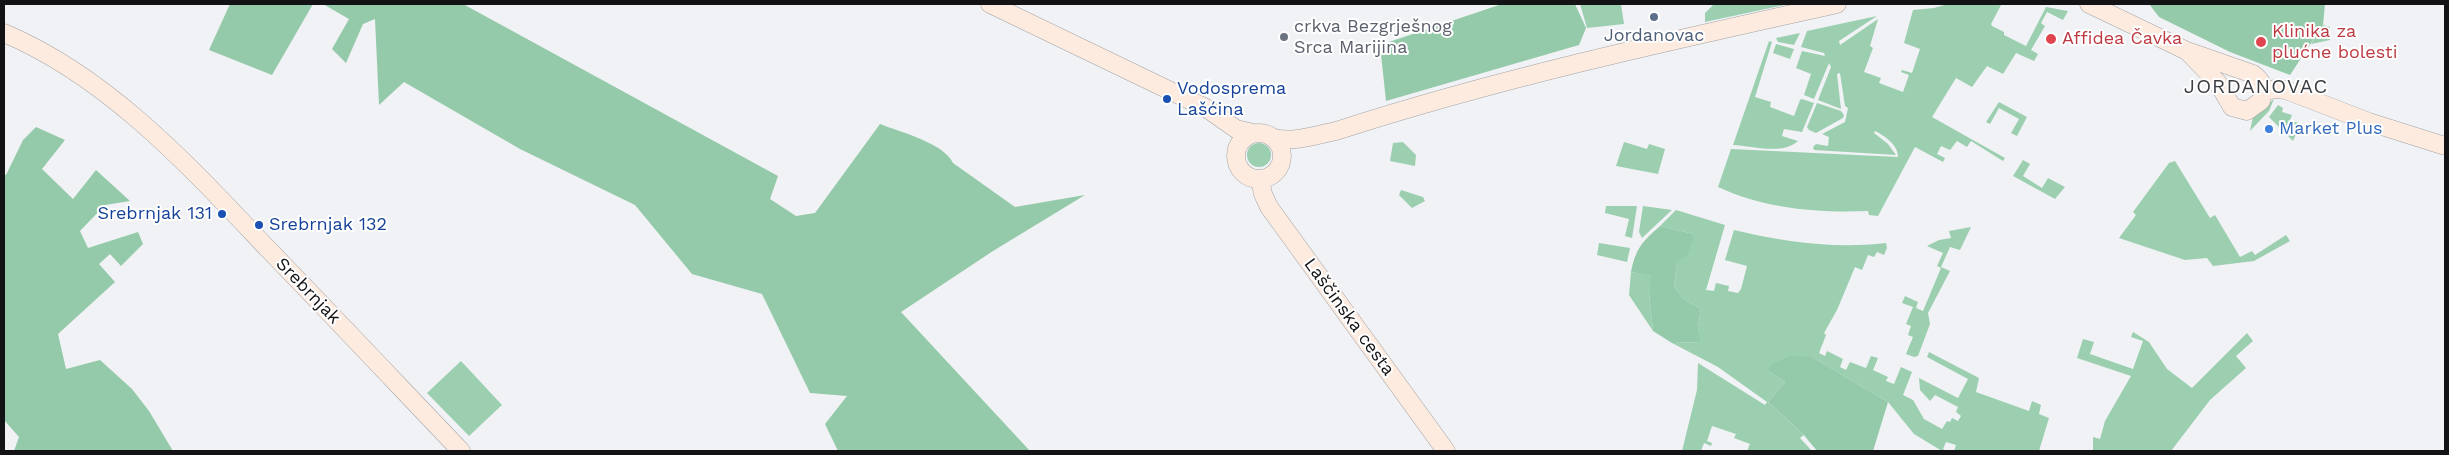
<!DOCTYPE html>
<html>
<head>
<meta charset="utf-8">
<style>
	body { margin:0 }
	#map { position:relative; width:2449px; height:455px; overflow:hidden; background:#f0f2f5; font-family:"Work Sans",sans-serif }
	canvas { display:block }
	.frame { position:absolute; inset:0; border:5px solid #131315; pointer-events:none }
</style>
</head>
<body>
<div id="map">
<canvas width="2449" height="455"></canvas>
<div class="frame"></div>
</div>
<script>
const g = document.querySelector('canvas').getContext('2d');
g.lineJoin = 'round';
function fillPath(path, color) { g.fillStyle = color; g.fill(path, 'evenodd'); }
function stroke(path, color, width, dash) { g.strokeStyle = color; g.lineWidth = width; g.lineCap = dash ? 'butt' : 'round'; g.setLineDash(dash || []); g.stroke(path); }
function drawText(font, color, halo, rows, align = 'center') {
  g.font = font + ' "Work Sans",sans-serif'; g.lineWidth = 4; g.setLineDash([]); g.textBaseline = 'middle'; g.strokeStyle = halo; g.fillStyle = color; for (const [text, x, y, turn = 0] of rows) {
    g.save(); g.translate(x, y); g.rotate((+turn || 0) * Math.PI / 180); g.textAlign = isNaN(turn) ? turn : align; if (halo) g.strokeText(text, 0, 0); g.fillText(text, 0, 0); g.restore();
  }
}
const green = new Path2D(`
	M 1580,4 L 1621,4 L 1624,24 L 1587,28 Z
	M 1714,4 L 1789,4 L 1705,22 L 1705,13 Z
	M 1948,4 L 2001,5 L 1991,24 L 1992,26 L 2004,32 L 2004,35 L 2026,46 L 2046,7 L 2068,11 L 2063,20 L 2047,12 L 2041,23 L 2045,26 L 2031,50 L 2038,54 L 2034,61 L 2016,53 L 2003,74 L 1987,66 L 1972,87 L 1956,78 L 1932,117 L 2005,158 L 2003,161 L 1971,141 L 1967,147 L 1957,141 L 1950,150 L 1941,146 L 1937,154 L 1945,158 L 1943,162 L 1915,147 L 1878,216 L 1869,215 L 1868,211 C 1818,213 1765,209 1718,187 L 1731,149 L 1898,157 C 1898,145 1885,136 1875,131 L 1874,133 L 1888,144 L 1896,155 L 1814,150 L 1813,147 L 1816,144 L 1828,146 L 1829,137 L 1822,134 L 1845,122 L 1848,108 L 1845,106 L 1840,73 L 1837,74 L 1841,109 L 1818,100 L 1831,67 L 1829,63 L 1814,99 L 1804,95 L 1811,74 L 1796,68 L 1802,51 L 1825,56 L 1824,53 L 1801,47 L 1807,31 L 1877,16 L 1839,41 L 1840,45 L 1878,19 L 1870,46 L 1873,48 L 1864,72 L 1881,78 L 1879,83 L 1903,92 L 1909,75 L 1901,72 L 1902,70 L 1912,73 L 1920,49 L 1904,43 L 1913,10 L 1934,8 Z
	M 2323,25 L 2330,27 L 2330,40 L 2311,44 Z
	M 1800,33 L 1794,45 L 1778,42 L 1776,38 Z
	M 1769,41 L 1772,42 L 1755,97 L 1771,102 L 1770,107 L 1794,116 L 1800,100 L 1802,99 L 1814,103 L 1802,132 L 1784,129 L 1782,136 L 1798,141 C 1783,155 1752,146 1733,145 Z
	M 1776,44 L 1794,49 L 1790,59 L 1773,53 Z
	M 2274,99 L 2269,111 L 2250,131 L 2253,117 Z
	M 1999,102 L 2027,117 L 2017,136 L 2011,133 L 2019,119 L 1999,108 L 1990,124 L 1986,122 Z
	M 1817,103 L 1841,111 L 1844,115 L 1843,118 L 1816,133 L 1809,130 L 1807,127 Z
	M 2278,105 L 2283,108 L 2282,112 L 2292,115 L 2290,120 L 2301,124 L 2293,141 L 2269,117 Z
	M 1403,142 L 1416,155 L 1415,166 L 1390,161 L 1393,143 Z
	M 1624,142 L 1647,149 L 1649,144 L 1665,149 L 1658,174 L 1616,166 Z
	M1247 155a12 12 0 1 1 24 0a12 12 0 1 1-24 0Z
	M 2023,160 L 2030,164 L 2023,176 L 2042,188 L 2048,178 L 2065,187 L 2055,199 L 2013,176 Z
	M 2175,161 L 2210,218 L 2215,215 L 2240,257 L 2252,251 L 2255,255 L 2286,235 L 2290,241 L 2254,261 L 2213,266 L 2207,258 L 2185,260 L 2119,238 L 2136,215 L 2133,212 L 2169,163 Z
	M 1401,190 L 1423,197 L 1425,201 L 1412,208 L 1399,195 Z
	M 1606,206 L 1637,206 L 1632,238 L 1625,236 L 1629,219 L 1605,213 Z
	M 1643,206 L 1672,210 L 1642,238 L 1639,232 Z
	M 1676,210 L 1725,225 L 1706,290 L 1714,291 L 1716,283 L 1729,286 L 1728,291 L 1738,293 L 1741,289 L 1747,266 L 1725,260 L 1734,230 C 1785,242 1833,249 1886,243 L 1887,248 L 1884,255 L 1877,252 L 1874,257 L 1868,255 L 1862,270 L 1855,267 L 1837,310 L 1824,333 L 1826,335 L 1819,353 L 1825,356 L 1827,351 L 1843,359 L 1840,367 L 1846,370 L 1850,362 L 1866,368 L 1871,356 L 1878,358 L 1873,370 L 1888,377 L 1886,381 L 1894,384 L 1901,367 L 1912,372 L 1903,395 L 1913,400 L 1924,419 L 1942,429 L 1947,421 L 1950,422 L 1952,418 L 1958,421 L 1961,416 L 1956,412 L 1958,407 L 1935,395 L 1930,401 L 1920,390 L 1919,378 L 1958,398 L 1968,379 L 1927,357 L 1929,352 L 1979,378 L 1976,392 L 2029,411 L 2032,401 L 2041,405 L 2039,414 L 2049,418 L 2039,451 L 1954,451 L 1956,445 L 1946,442 L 1943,449 L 1947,451 L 1942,451 L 1914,434 L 1888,402 L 1812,357 L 1768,371 L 1785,382 L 1768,402 L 1804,435 L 1800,438 L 1812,451 L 1747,451 L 1750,444 L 1734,438 L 1736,434 L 1712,426 L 1707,441 L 1712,443 L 1711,446 L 1704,443 L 1701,451 L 1682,451 L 1697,390 L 1698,363 L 1765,405 L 1767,402 L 1718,367 L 1672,343 L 1699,342 L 1698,326 L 1701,309 L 1682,298 L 1674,286 L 1677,262 L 1694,234 L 1660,226 Z
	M 1971,227 L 1960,250 L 1950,247 L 1941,267 L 1950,271 L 1928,313 L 1930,324 L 1918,356 L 1914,357 L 1906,354 L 1913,337 L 1908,335 L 1911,326 L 1906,324 L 1913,307 L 1902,303 L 1905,296 L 1918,302 L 1916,308 L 1923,311 L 1941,268 L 1937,266 L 1943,253 L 1927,246 L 1939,240 L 1951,238 L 1949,231 Z
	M 1599,243 L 1630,248 L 1627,262 L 1597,255 Z
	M 1631,272 L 1652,276 L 1649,293 L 1653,331 L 1629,295 Z
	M 2133,332 L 2149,342 L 2167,369 L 2192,388 L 2247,333 L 2253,341 L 2236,356 L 2246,368 L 2210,400 L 2171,451 L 2093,451 L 2093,437 L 2100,439 L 2105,421 L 2131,376 L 2077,358 L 2083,339 L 2094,342 L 2090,354 L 2133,369 L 2143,341 L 2131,337 Z
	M 461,361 L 502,405 L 469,436 L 427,393 Z`);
const forest = new Path2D(`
	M 230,4 L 313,4 L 272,75 L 209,50 Z
	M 323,4 L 463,4 L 778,176 L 770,199 L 796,216 L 815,213 L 880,124 C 900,132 944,143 953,163 L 1015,207 L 1085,195 L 993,251 L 901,312 L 1030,451 L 838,451 L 825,424 L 847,396 L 810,393 L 762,294 L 692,274 L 635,205 L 520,149 L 404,82 L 379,105 L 375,19 L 363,24 L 346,63 L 332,49 L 349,19 Z
	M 1502,4 L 1575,4 L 1586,28 L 1579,45 L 1386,101 L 1380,45 Z
	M 2149,4 L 2325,4 L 2323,25 L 2290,75 L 2230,52 L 2159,17 Z
	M 36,127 L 65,140 L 42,169 L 73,199 L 96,170 L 130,201 L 105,205 L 80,231 L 88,248 L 138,232 L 143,244 L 121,266 L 110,254 L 99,264 L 115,282 L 58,334 L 66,369 L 100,360 L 132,389 L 149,411 L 173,451 L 14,451 L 19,437 L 4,420 L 4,174 L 6,175 L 23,140 Z
	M 1660,226 L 1694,234 L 1688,254 L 1677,262 L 1674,286 L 1682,298 L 1701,309 L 1698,326 L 1700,342 L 1672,343 L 1653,331 L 1649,293 L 1651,276 L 1631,272 C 1636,248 1642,242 1660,226 Z
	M 1790,356 L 1812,357 L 1888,402 L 1873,451 L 1817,451 L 1803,434 L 1768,402 L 1785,382 L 1768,371 L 1772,364 Z`);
const secondary = new Path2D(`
	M 990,4 L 1206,108 L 1236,129 L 1253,133
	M 2089,4 L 2187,51 L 2253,74 C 2263,81 2265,90 2261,101 L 2247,111 L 2232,107 L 2218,83 L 2187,51
	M 4,33 C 110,78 190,167 268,249 C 333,316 397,384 461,451
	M 2263,91 L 2276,89 L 2286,90 L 2369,122 L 2445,146
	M1236 156a23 23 0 1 1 46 0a23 23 0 1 1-46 0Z
	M 1274,138 C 1294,143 1316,135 1336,131 C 1500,78 1669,41 1837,4
	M 1260,179 L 1263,194 L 1269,207 L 1446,451`);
const markers = [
	[1654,17,5,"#5c6f8a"],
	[1284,37,5,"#6b7280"],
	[2051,39,6,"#e0444e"],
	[2261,42,6,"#e0444e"],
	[1167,99,5,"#1a4fb4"],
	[2269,129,5,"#3f7fe0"],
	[222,214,5,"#1a4fb4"],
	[259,225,5,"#1a4fb4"]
];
const worshipNames = [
	["crkva Bezgrješnog",1294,27],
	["Srca Marijina",1294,48]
];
const healthNames = [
	["Klinika za",2272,32],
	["plućne bolesti",2272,53],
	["Affidea Čavka",2062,39]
];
const serviceNames = [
	["Jordanovac",1654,36]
];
const transitNames = [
	["Vodosprema",1177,89],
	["Lašćina",1177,110],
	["Srebrnjak 131",212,214,"right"],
	["Srebrnjak 132",269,225]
];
const shopNames = [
	["Market Plus",2279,129]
];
const streetNames = [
	["Srebrnjak",308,291,46],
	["Laščinska cesta",1349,317,54]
];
const quarterNames = [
	["JORDANOVAC",2256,87]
];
fillPath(green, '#9ccfb0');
fillPath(forest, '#94caa9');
stroke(secondary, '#a2a3a6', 19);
stroke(secondary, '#fdebdf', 18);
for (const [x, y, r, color] of markers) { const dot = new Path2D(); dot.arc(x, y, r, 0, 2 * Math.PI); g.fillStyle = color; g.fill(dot); stroke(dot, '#fff', 2); }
drawText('18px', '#5b616d', '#fff', worshipNames, 'left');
drawText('18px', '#be3a42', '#fff', healthNames, 'left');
drawText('18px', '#4e5e75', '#fff', serviceNames);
drawText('18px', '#164399', '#fff', transitNames, 'left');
drawText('18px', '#366cbe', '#fff', shopNames, 'left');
drawText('18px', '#131315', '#fff', streetNames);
g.letterSpacing = '1px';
drawText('20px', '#3d3e41', '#fff', quarterNames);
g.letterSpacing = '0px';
</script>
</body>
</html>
